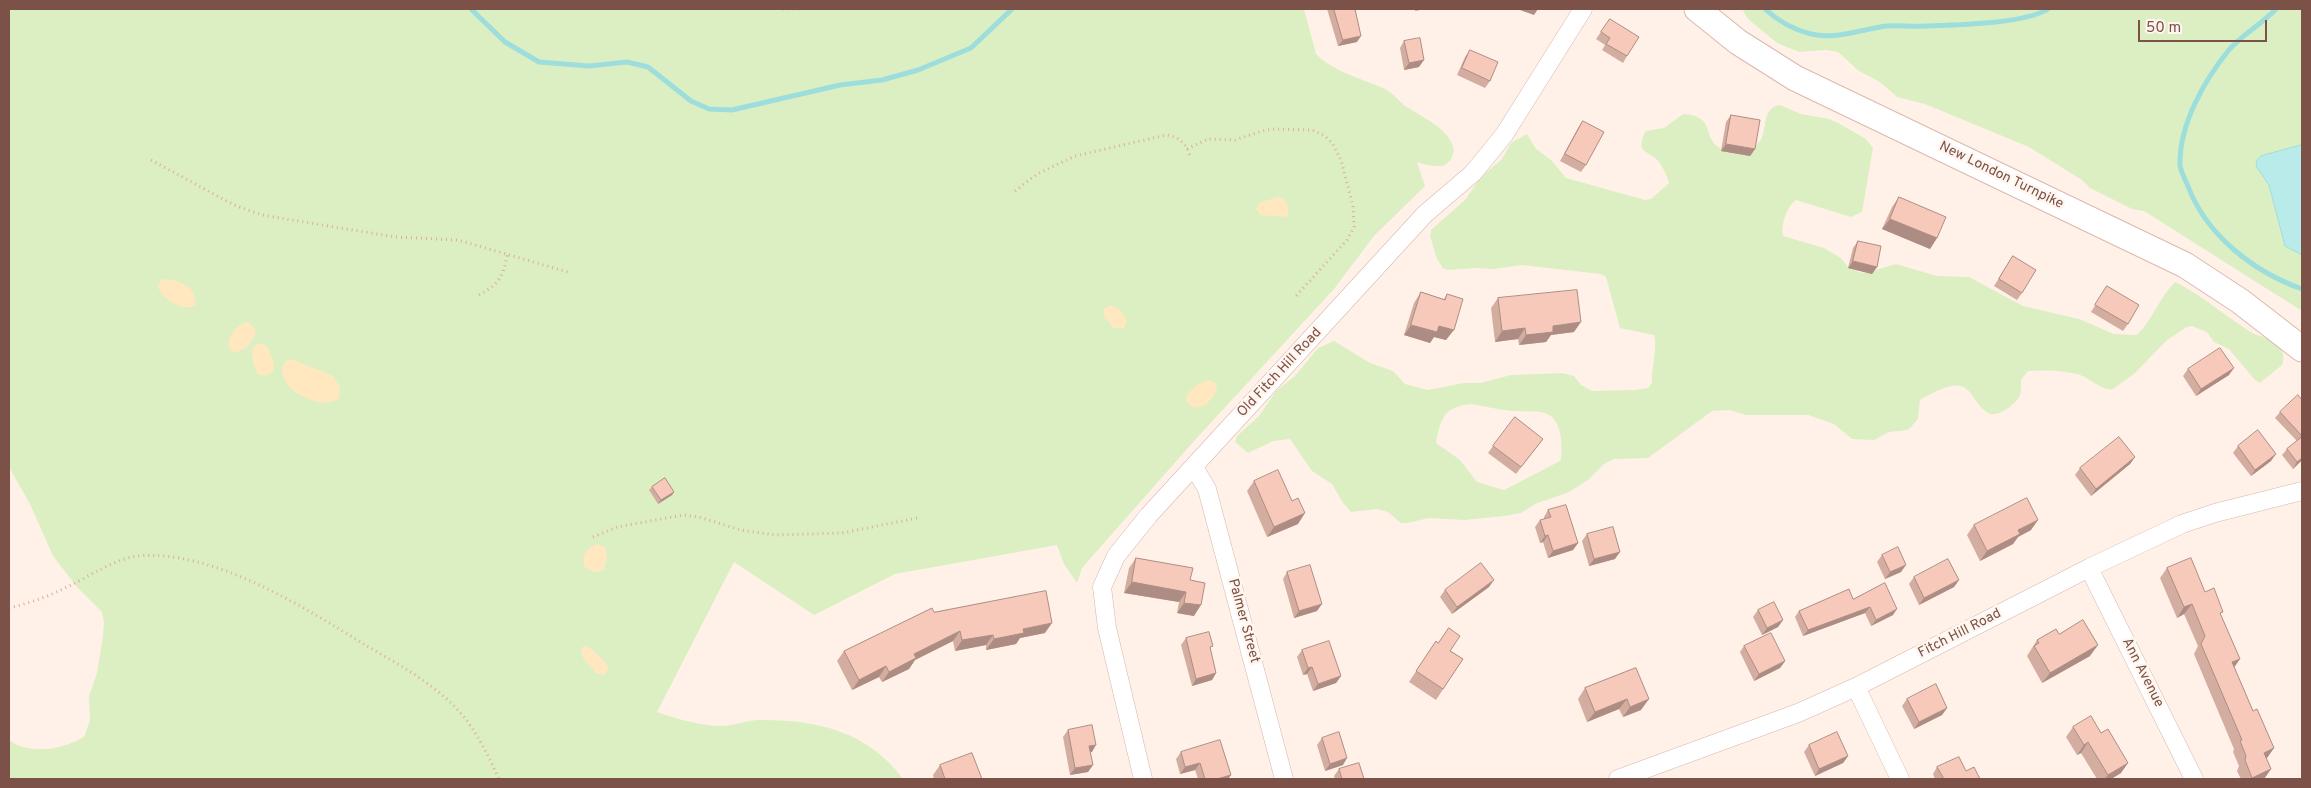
<!DOCTYPE html>
<html>
<head>
<meta charset="utf-8">
<style>
	body { margin:0 }
	#map { position:relative; width:2311px; height:788px; overflow:hidden; background:#fff1e7; font-family:Overpass,sans-serif }
	canvas { display:block }
	.frame { position:absolute; inset:0; border:10px solid #7c5147; pointer-events:none }
	.scale { position:absolute; left:2138px; top:20px; width:129px; height:22px; box-sizing:border-box; border:2px solid #7c5147; border-top:0; padding-left:6px; font-size:15px; line-height:18px; white-space:nowrap; color:#7c5147; -webkit-text-stroke:4px #fff6ef; paint-order:stroke }
</style>
</head>
<body>
<div id="map">
<canvas width="2311" height="788"></canvas>
<div class="frame"></div>
<div class="scale">50 m</div>
</div>
<script>
const g = document.querySelector('canvas').getContext('2d');
g.lineJoin = 'round';
function fillPath(path, color) { g.fillStyle = color; g.fill(path, 'evenodd'); }
function stroke(path, color, width, dash) { g.strokeStyle = color; g.lineWidth = width; g.lineCap = dash ? 'butt' : 'round'; g.setLineDash(dash || []); g.stroke(path); }
function drawText(font, color, halo, rows, align = 'center') {
  g.font = font + ' Overpass,sans-serif'; g.lineWidth = 5; g.setLineDash([]); g.textBaseline = 'middle'; g.strokeStyle = halo; g.fillStyle = color; for (const [text, x, y, turn = 0] of rows) {
    g.save(); g.translate(x, y); g.rotate((+turn || 0) * Math.PI / 180); g.textAlign = isNaN(turn) ? turn : align; if (halo) g.strokeText(text, 0, 0); g.fillText(text, 0, 0); g.restore();
  }
}
const green = new Path2D(`
	M 9,9 L 1304,9 L 1316,54 C 1334,72 1360,78 1383,88 C 1392,92 1397,99 1404,105 C 1422,118 1449,127 1454,150 C 1450,172 1433,167 1417,162 L 1425,186 L 1374,236 L 1334,289 L 1194,441 L 1082,568 L 1077,583 L 1064,564 L 1057,545 L 895,574 L 814,615 L 734,562 L 657,712 C 676,719 699,725 720,726 C 733,726 745,721 758,720 C 815,719 868,731 903,779 L 9,779 L 9,740 C 30,756 63,749 84,737 L 90,720 L 89,696 L 97,673 L 103,636 L 104,623 L 102,612 L 77,587 L 53,556 L 30,504 L 9,467 Z
	M 1742,9 L 2302,9 L 2302,145 L 2256,166 L 2269,185 L 2285,246 L 2302,255 L 2302,311 L 2144,211 L 2132,209 L 2090,188 L 2082,180 L 2029,147 L 1925,104 L 1897,97 L 1880,82 L 1859,71 L 1838,52 L 1827,50 L 1799,52 L 1777,43 L 1748,19 Z
	M 1780,105 L 1801,114 L 1829,119 L 1840,124 L 1866,139 L 1873,148 L 1862,212 L 1851,217 L 1796,200 C 1786,207 1781,225 1783,236 L 1824,248 L 1841,258 L 1848,267 L 1859,272 L 1865,273 L 1896,264 L 1937,276 L 1969,277 L 2023,306 L 2079,319 L 2114,334 L 2137,335 C 2153,319 2159,298 2175,282 C 2202,295 2224,315 2249,331 C 2257,337 2270,337 2277,343 C 2283,349 2285,358 2282,365 L 2260,383 L 2255,380 L 2229,349 L 2214,342 L 2207,332 L 2192,326 L 2187,327 L 2167,340 L 2135,373 L 2113,389 C 2100,391 2090,377 2077,374 C 2061,370 2044,370 2028,371 L 2021,380 C 2021,385 2022,391 2020,395 C 2017,403 2000,416 1991,414 C 1976,409 1973,388 1960,386 C 1949,383 1929,395 1920,400 L 1918,419 L 1911,427 L 1907,430 L 1889,432 L 1874,440 L 1852,439 L 1834,424 L 1808,415 L 1746,415 L 1729,410 L 1712,411 L 1648,458 L 1614,459 L 1604,464 L 1588,480 L 1569,492 L 1535,504 L 1521,513 L 1504,516 L 1464,520 L 1429,518 L 1407,523 L 1401,523 L 1388,512 L 1377,509 L 1351,512 L 1343,503 L 1332,484 L 1312,471 L 1290,439 L 1273,441 L 1248,453 L 1235,442 L 1237,436 L 1259,416 L 1276,391 L 1295,376 L 1318,348 L 1334,341 L 1370,363 L 1393,371 L 1405,384 L 1428,390 L 1464,383 L 1481,383 L 1511,375 L 1562,373 L 1574,376 L 1581,385 L 1592,391 L 1635,390 L 1648,388 L 1652,383 C 1651,369 1658,346 1654,335 L 1620,328 L 1606,277 L 1601,274 L 1522,265 L 1494,269 L 1476,268 L 1448,270 L 1443,268 L 1437,259 L 1430,236 L 1431,230 L 1466,199 L 1480,178 L 1502,159 L 1511,143 L 1527,134 L 1536,149 L 1551,160 L 1566,178 L 1645,200 L 1651,199 L 1669,183 C 1667,175 1661,162 1654,157 C 1649,153 1645,153 1641,147 L 1643,136 L 1646,131 L 1664,128 L 1683,114 C 1715,116 1703,136 1717,146 C 1724,152 1739,152 1748,152 C 1752,149 1757,145 1760,141 C 1768,129 1761,108 1780,105 ZM 1471,404 C 1484,406 1499,410 1513,411 C 1538,412 1557,406 1561,439 C 1561,446 1563,454 1560,461 L 1504,490 L 1477,482 L 1460,460 L 1436,443 C 1440,419 1444,407 1471,404 Z`);
const sand = new Path2D(`
	M 1277,197 L 1281,197 C 1287,201 1292,210 1286,217 L 1260,215 L 1256,209 L 1259,203 Z
	M 165,279 C 179,280 199,288 195,305 C 184,313 162,299 158,287 L 161,280 Z
	M 1111,305 C 1119,308 1124,313 1127,321 L 1124,328 L 1114,328 L 1104,317 L 1104,309 Z
	M 247,322 L 254,327 L 256,334 L 246,348 L 234,353 L 229,348 C 227,336 236,325 247,322 Z
	M 258,343 L 267,346 L 274,363 L 273,372 L 265,376 L 258,374 L 253,363 L 252,349 Z
	M 291,359 L 333,376 L 340,387 L 339,398 C 322,414 267,384 286,361 Z
	M 1210,380 L 1217,384 C 1217,397 1204,410 1192,407 L 1187,402 L 1186,395 L 1198,384 Z
	M 597,544 L 605,547 L 607,559 L 603,571 L 594,572 L 585,567 C 580,556 587,548 597,544 Z
	M 585,646 C 592,648 607,662 609,669 L 604,675 L 596,673 L 583,658 L 581,648 Z`);
const water = new Path2D(`
	M 2302,145 L 2302,255 L 2285,246 L 2269,185 L 2256,166 L 2257,160 L 2261,156 Z`);
const stream = new Path2D(`
	M 471,9 L 505,42 L 539,62 L 589,66 L 627,62 L 648,67 L 691,101 L 709,109 L 732,110 L 840,85 L 882,80 L 918,70 L 971,48 L 1012,9
	M 1765,9 C 1778,21 1795,30 1811,34 C 1835,40 1863,29 1887,26 C 1899,25 1912,27 1925,26 C 1955,25 2024,24 2048,9
	M 2276,9 C 2262,24 2241,35 2228,51 C 2204,81 2179,125 2180,165 C 2181,172 2185,180 2188,186 C 2206,235 2254,272 2302,289`);
const path = new Path2D(`
	M 783,9 L 803,9
	M 1187,149 L 1208,139 L 1235,140 L 1262,131 L 1275,129 L 1312,130 L 1325,136 L 1332,143 L 1341,160 L 1353,206 L 1354,227 L 1347,240 L 1296,296
	M 151,160 L 234,205 L 262,215 L 395,237 L 458,240 L 571,273
	M 1015,191 L 1037,174 L 1075,156 L 1166,135 C 1179,136 1187,145 1190,156
	M 479,295 C 498,285 504,276 507,255
	M 593,537 L 617,527 L 683,515 L 699,517 L 741,530 L 775,535 L 842,533 L 917,518
	M 9,608 C 30,603 50,596 69,586 C 90,576 114,559 138,556 C 213,549 305,608 367,646 C 396,663 427,680 451,703 C 474,725 486,751 499,779`);
const minor = new Path2D(`
	M 1194,467 L 1207,489 L 1284,779
	M 2089,568 L 2194,779
	M 1856,687 L 1900,779
	M 1143,779 L 1107,628 L 1102,587 L 1116,556 L 1149,515 L 1425,214 L 1473,173 L 1504,135 L 1583,9
	M 1618,779 L 1798,713 L 1856,687 L 2089,568 L 2182,524 L 2215,513 L 2302,491`);
const secondary = new Path2D(`
	M 1697,9 L 1738,42 L 1795,78 L 2185,265 L 2240,301 L 2302,349`);
const wall = new Path2D(`
	M 1327,9 L 1355,9 L 1357,42 L 1338,46 Z
	M 1610,19 L 1627,56 L 1623,63 L 1602,50 L 1605,45 L 1596,39 Z
	M 1404,41 L 1419,67 L 1404,70 L 1400,48 Z
	M 1470,50 L 1490,81 L 1485,88 L 1457,75 L 1465,57 Z
	M 1731,115 L 1755,149 L 1750,156 L 1721,151 L 1726,122 Z
	M 1583,121 L 1586,165 L 1581,172 L 1560,161 L 1578,128 Z
	M 1899,197 L 1937,238 L 1930,249 L 1882,229 L 1892,207 Z
	M 1858,241 L 1877,267 L 1872,274 L 1848,268 L 1853,248 Z
	M 2013,256 L 2022,293 L 2017,300 L 1994,286 Z
	M 2107,286 L 2128,324 L 2123,331 L 2091,312 Z
	M 1421,292 L 1444,299 L 1447,294 L 1446,340 L 1434,337 L 1430,343 L 1404,335 L 1414,303 Z
	M 1498,298 L 1574,332 L 1551,335 L 1546,342 L 1519,345 L 1518,339 L 1495,342 L 1491,308 Z
	M 2188,369 L 2229,375 L 2196,396 L 2183,376 Z
	M 2302,400 L 2302,460 L 2293,469 L 2282,455 L 2287,449 L 2297,441 L 2275,418 L 2280,412 Z
	M 1543,439 L 1516,474 L 1488,453 L 1493,446 Z
	M 2238,446 L 2271,461 L 2251,476 L 2233,453 Z
	M 2135,457 L 2130,464 L 2091,496 L 2075,475 L 2080,468 Z
	M 1254,481 L 1298,524 L 1267,537 L 1247,491 Z
	M 652,487 L 674,492 L 672,495 L 658,504 L 649,490 Z
	M 1548,510 L 1578,543 L 1573,550 L 1548,558 L 1543,542 L 1540,543 L 1535,527 L 1540,520 L 1544,519 L 1544,517 Z
	M 1974,525 L 2031,530 L 2018,537 L 2013,544 L 1980,561 L 1967,535 Z
	M 1587,534 L 1615,559 L 1589,566 L 1582,541 Z
	M 1882,555 L 1901,572 L 1885,579 L 1877,562 Z
	M 1136,558 L 1190,580 L 1194,616 L 1177,613 L 1179,602 L 1124,593 L 1129,568 Z
	M 2167,568 L 2205,592 L 2221,615 L 2234,667 L 2253,711 L 2274,748 L 2266,759 L 2271,769 L 2264,779 L 2241,779 L 2237,771 L 2239,766 L 2233,752 L 2234,749 L 2194,654 L 2198,646 L 2184,614 L 2177,618 L 2160,578 Z
	M 1287,572 L 1317,611 L 1294,618 L 1283,579 Z
	M 1914,577 L 1959,580 L 1954,587 L 1919,605 L 1909,584 Z
	M 1489,587 L 1452,614 L 1440,597 L 1445,590 Z
	M 1853,599 L 1893,615 L 1871,626 L 1865,613 L 1803,636 L 1795,617 L 1799,611 Z
	M 1758,610 L 1783,620 L 1778,627 L 1762,635 L 1753,617 Z
	M 934,612 L 1045,633 L 1020,638 L 1016,644 L 986,650 L 986,645 L 955,651 L 953,641 L 915,660 L 909,669 L 882,682 L 879,677 L 852,690 L 837,661 L 844,651 Z
	M 2059,634 L 2090,656 L 2042,683 L 2027,656 L 2037,640 Z
	M 1186,638 L 1210,650 L 1216,673 L 1212,680 L 1192,686 L 1181,645 Z
	M 1436,641 L 1463,659 L 1436,700 L 1409,682 Z
	M 1744,646 L 1785,661 L 1780,668 L 1754,681 L 1740,652 Z
	M 1302,650 L 1341,676 L 1336,683 L 1313,691 L 1307,674 L 1303,675 L 1297,657 Z
	M 1636,668 L 1641,710 L 1623,717 L 1619,709 L 1587,722 L 1578,699 L 1585,688 Z
	M 1907,699 L 1947,708 L 1942,715 L 1914,729 L 1902,706 Z
	M 2073,727 L 2121,773 L 2111,779 L 2097,779 L 2081,753 L 2077,755 L 2066,737 Z
	M 1068,730 L 1092,752 L 1090,752 L 1093,765 L 1088,772 L 1070,775 L 1063,737 Z
	M 1322,738 L 1343,765 L 1325,771 L 1317,745 Z
	M 1809,745 L 1848,756 L 1843,763 L 1815,776 L 1804,752 Z
	M 1181,752 L 1231,775 L 1228,779 L 1198,779 L 1195,770 L 1180,774 L 1176,759 Z
	M 940,765 L 982,779 L 934,779 L 933,775 Z
	M 1937,767 L 1966,771 L 1980,779 L 1935,779 L 1933,774 Z
	M 1339,769 L 1364,779 L 1335,779 L 1334,776 Z`);
const shadedWall = new Path2D(`
	M 1416,9 L 1424,9 L 1415,11 Z
	M 1517,9 L 1538,9 L 1534,15 Z
	M 1361,36 L 1357,42 L 1338,46 L 1343,40 Z
	M 1424,60 L 1419,67 L 1404,70 L 1409,63 Z
	M 1726,144 L 1755,149 L 1750,156 L 1721,151 Z
	M 1890,219 L 1937,238 L 1930,249 L 1882,229 Z
	M 1853,261 L 1877,267 L 1872,274 L 1848,268 Z
	M 1581,322 L 1574,332 L 1551,335 L 1546,342 L 1519,345 L 1526,335 L 1553,326 Z
	M 1411,325 L 1439,326 L 1454,330 L 1446,340 L 1434,337 L 1430,343 L 1404,335 Z
	M 1525,328 L 1518,339 L 1495,342 L 1502,331 Z
	M 2234,368 L 2229,375 L 2196,396 L 2201,389 Z
	M 2276,454 L 2271,461 L 2251,476 L 2255,470 Z
	M 2135,457 L 2130,464 L 2091,496 L 2096,489 Z
	M 2302,458 L 2302,460 L 2293,469 L 2297,462 Z
	M 674,492 L 672,495 L 658,504 L 661,500 Z
	M 1305,513 L 1298,524 L 1267,537 L 1274,527 Z
	M 2038,520 L 2031,530 L 2018,537 L 2013,544 L 1980,561 L 1987,551 L 2018,530 Z
	M 1548,535 L 1543,542 L 1540,543 L 1545,536 Z
	M 1578,543 L 1573,550 L 1548,558 L 1553,551 Z
	M 1620,552 L 1615,559 L 1589,566 L 1594,559 Z
	M 1906,565 L 1901,572 L 1885,579 L 1890,572 Z
	M 1494,580 L 1489,587 L 1452,614 L 1457,607 Z
	M 1959,580 L 1954,587 L 1919,605 L 1924,598 Z
	M 1132,582 L 1186,592 L 1179,602 L 1124,593 Z
	M 1184,603 L 1201,605 L 1194,616 L 1177,613 Z
	M 1322,604 L 1317,611 L 1294,618 L 1299,611 Z
	M 2192,604 L 2184,614 L 2177,618 L 2184,607 Z
	M 1870,607 L 1865,613 L 1803,636 L 1808,630 Z
	M 1897,609 L 1893,615 L 1871,626 L 1876,620 Z
	M 1783,620 L 1778,627 L 1762,635 L 1767,628 Z
	M 1052,623 L 1045,633 L 1020,638 L 1016,644 L 986,650 L 994,639 L 1023,629 Z
	M 960,631 L 953,641 L 915,660 L 909,669 L 882,682 L 889,672 L 914,654 Z
	M 993,635 L 986,645 L 955,651 L 962,640 Z
	M 2098,645 L 2090,656 L 2042,683 L 2050,673 Z
	M 2240,659 L 2233,669 L 2232,662 Z
	M 1785,661 L 1780,668 L 1754,681 L 1759,674 Z
	M 886,666 L 879,677 L 852,690 L 859,680 Z
	M 1312,667 L 1307,674 L 1303,675 L 1308,668 Z
	M 1216,673 L 1212,680 L 1192,686 L 1196,679 Z
	M 1341,676 L 1336,683 L 1313,691 L 1318,684 Z
	M 1627,699 L 1619,709 L 1587,722 L 1595,712 Z
	M 1649,699 L 1641,710 L 1623,717 L 1630,707 Z
	M 1947,708 L 1942,715 L 1914,729 L 1919,722 Z
	M 2088,742 L 2081,753 L 2077,755 L 2084,745 Z
	M 1096,745 L 1092,752 L 1084,753 L 1089,746 Z
	M 2274,748 L 2267,758 L 2256,763 L 2264,753 Z
	M 1848,756 L 1843,763 L 1815,776 L 1819,769 Z
	M 1347,758 L 1343,765 L 1325,771 L 1330,764 Z
	M 1200,763 L 1195,770 L 1180,774 L 1185,767 Z
	M 2128,763 L 2121,773 L 2111,779 L 2105,779 L 2108,775 Z
	M 1093,765 L 1088,772 L 1070,775 L 1075,768 Z
	M 2271,769 L 2264,779 L 2251,779 L 2252,778 Z
	M 1231,775 L 1228,779 L 1217,779 Z`);
const building = new Path2D(`
	M 1334,9 L 1355,9 L 1361,36 L 1343,40 Z
	M 1610,19 L 1639,37 L 1627,56 L 1606,44 L 1610,38 L 1601,32 Z
	M 1420,38 L 1424,60 L 1409,63 L 1404,41 Z
	M 1470,50 L 1498,62 L 1490,81 L 1462,68 Z
	M 1731,115 L 1760,120 L 1755,149 L 1726,144 Z
	M 1583,121 L 1604,132 L 1586,165 L 1565,154 Z
	M 1899,197 L 1946,217 L 1937,238 L 1890,219 Z
	M 1858,241 L 1881,246 L 1877,267 L 1853,261 Z
	M 2013,256 L 2036,270 L 2022,293 L 1999,279 Z
	M 2107,286 L 2139,305 L 2128,324 L 2095,305 Z
	M 1577,290 L 1581,322 L 1553,326 L 1553,332 L 1526,335 L 1525,328 L 1502,331 L 1498,298 Z
	M 1421,292 L 1445,300 L 1447,294 L 1463,299 L 1454,330 L 1439,326 L 1437,332 L 1411,325 Z
	M 2220,348 L 2234,368 L 2201,389 L 2188,369 Z
	M 2298,395 L 2302,400 L 2302,436 L 2280,412 Z
	M 1515,417 L 1543,439 L 1521,467 L 1493,446 Z
	M 2258,430 L 2276,454 L 2255,470 L 2238,446 Z
	M 2119,437 L 2135,457 L 2096,489 L 2080,468 Z
	M 2302,437 L 2302,458 L 2297,462 L 2287,449 Z
	M 1278,470 L 1292,501 L 1298,498 L 1305,513 L 1274,527 L 1254,481 Z
	M 665,478 L 674,492 L 661,500 L 652,487 Z
	M 2027,498 L 2038,520 L 2018,530 L 2020,534 L 1987,551 L 1974,525 Z
	M 1566,505 L 1578,543 L 1553,551 L 1548,535 L 1545,536 L 1540,520 L 1551,517 L 1548,510 Z
	M 1613,527 L 1620,552 L 1594,559 L 1587,534 Z
	M 1898,547 L 1906,565 L 1890,572 L 1882,555 Z
	M 1136,558 L 1193,568 L 1190,580 L 1205,583 L 1201,605 L 1184,603 L 1186,592 L 1132,582 Z
	M 2191,558 L 2205,592 L 2214,588 L 2223,612 L 2220,613 L 2240,659 L 2232,662 L 2253,711 L 2257,709 L 2274,748 L 2264,753 L 2271,769 L 2252,778 L 2245,760 L 2246,756 L 2240,741 L 2242,740 L 2201,644 L 2205,636 L 2192,604 L 2184,607 L 2167,568 Z
	M 1948,559 L 1959,580 L 1924,598 L 1914,577 Z
	M 1481,563 L 1494,580 L 1457,607 L 1445,590 Z
	M 1310,565 L 1322,604 L 1299,611 L 1287,572 Z
	M 1885,583 L 1897,609 L 1876,620 L 1870,607 L 1808,630 L 1799,611 L 1849,589 L 1853,599 Z
	M 1046,591 L 1052,623 L 1023,629 L 1024,633 L 994,639 L 993,635 L 962,640 L 960,631 L 914,654 L 916,658 L 889,672 L 886,666 L 859,680 L 844,651 L 932,608 L 934,612 Z
	M 1774,602 L 1783,620 L 1767,628 L 1758,610 Z
	M 2083,620 L 2098,645 L 2050,673 L 2034,646 L 2039,643 L 2037,640 L 2056,629 L 2059,634 Z
	M 1449,628 L 1460,636 L 1450,651 L 1463,659 L 1443,689 L 1416,671 L 1436,641 L 1438,643 Z
	M 1209,632 L 1213,646 L 1210,647 L 1216,673 L 1196,679 L 1186,638 Z
	M 1771,633 L 1785,661 L 1759,674 L 1744,646 Z
	M 1329,641 L 1341,676 L 1318,684 L 1312,667 L 1308,668 L 1302,650 Z
	M 1636,668 L 1649,699 L 1630,707 L 1627,699 L 1595,712 L 1585,688 Z
	M 1936,684 L 1947,708 L 1919,722 L 1907,699 Z
	M 2091,716 L 2101,733 L 2108,729 L 2128,763 L 2108,775 L 2088,742 L 2084,745 L 2073,727 Z
	M 1092,725 L 1096,745 L 1089,746 L 1093,765 L 1075,768 L 1068,730 Z
	M 1339,732 L 1347,758 L 1330,764 L 1322,738 Z
	M 1837,732 L 1848,756 L 1819,769 L 1809,745 Z
	M 1220,740 L 1231,775 L 1217,779 L 1205,779 L 1200,763 L 1185,767 L 1181,752 Z
	M 972,753 L 982,779 L 945,779 L 940,765 Z
	M 1959,757 L 1966,771 L 1974,767 L 1980,779 L 1944,779 L 1937,767 Z
	M 1359,763 L 1364,779 L 1342,779 L 1339,769 Z`);
const streetNames = [
	["New London Turnpike",2001,176,26],
	["Old Fitch Hill Road",1280,373,-47],
	["Palmer Street",1243,621,75],
	["Fitch Hill Road",1960,634,-27],
	["Ann Avenue",2142,673,63]
];
fillPath(green, '#dcefc3');
fillPath(sand, '#ffe7c0');
fillPath(water, '#b8ebea');
stroke(water, '#9ddedd', 1);
stroke(stream, '#9ddedd', 5);
stroke(minor, '#d5b8ae', 19);
stroke(secondary, '#dbb9ad', 27);
stroke(path, '#ddac9d', 3, [1, 4]);
stroke(minor, '#fff', 18);
stroke(secondary, '#fff', 25);
fillPath(wall, '#d4ada1');
fillPath(shadedWall, '#ad8d83');
fillPath(building, '#f7c9bb');
stroke(building, '#ad8d83', 1);
drawText('14px', '#7c5147', '#fff6ef', streetNames);
</script>
</body>
</html>
